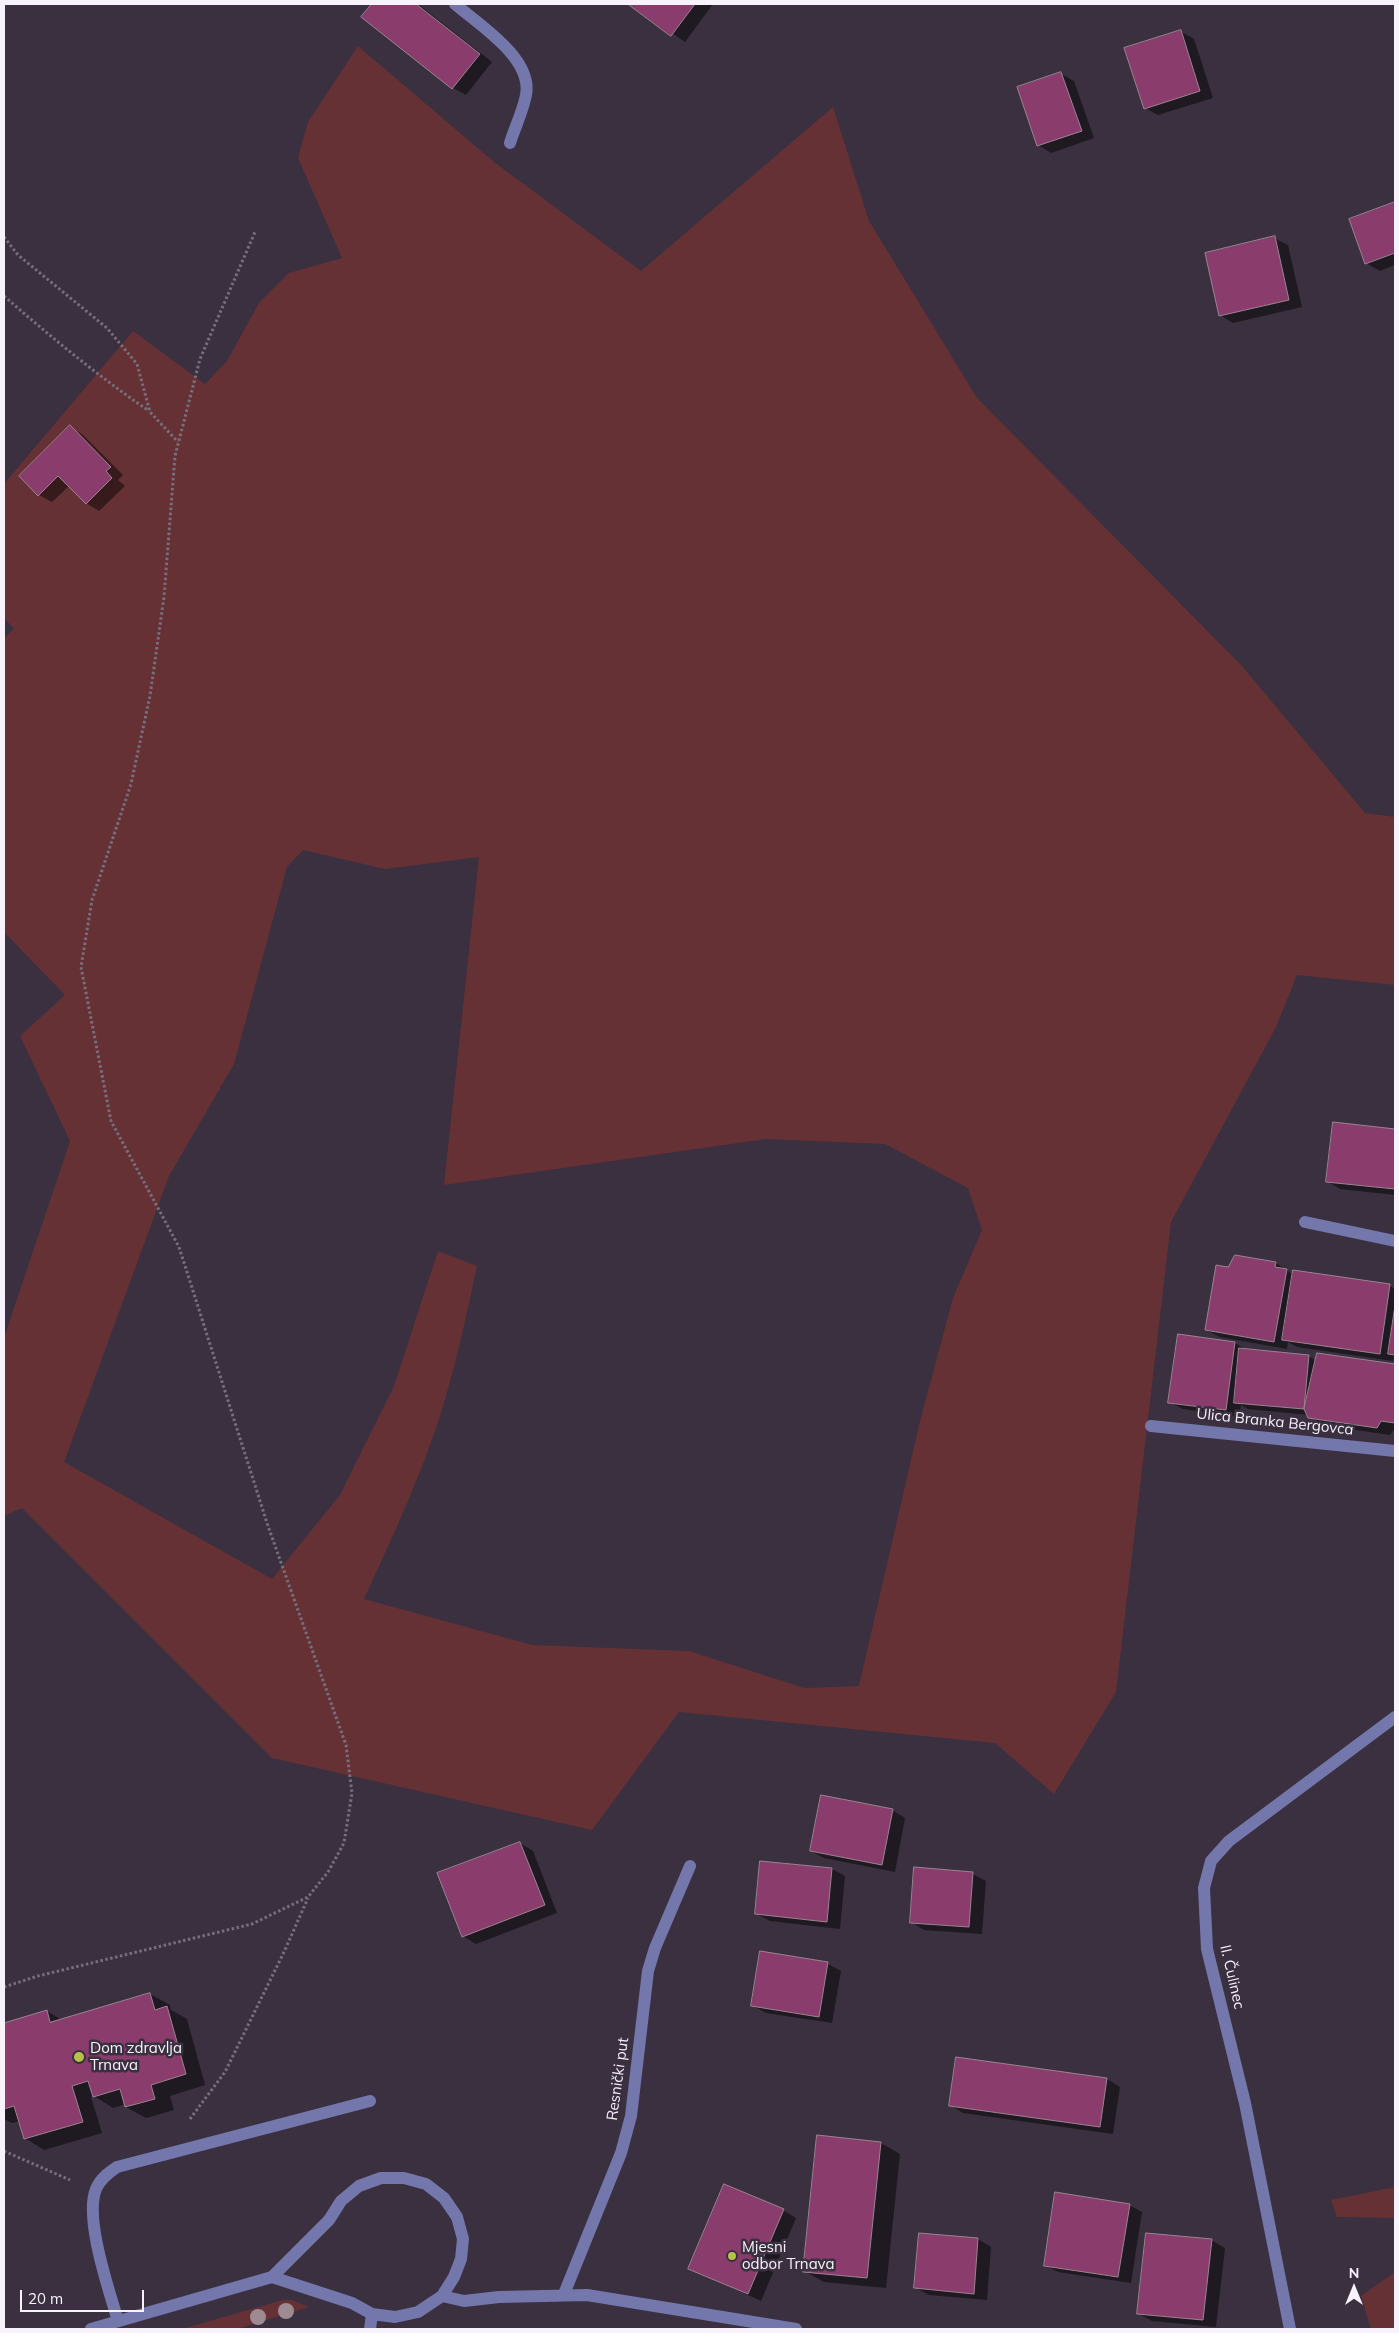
<!DOCTYPE html>
<html>
<head>
<meta charset="utf-8">
<style>
	body { margin:0 }
	#map { position:relative; width:1399px; height:2333px; overflow:hidden; background:#3a3040; font-family:Mulish,sans-serif }
	canvas { display:block }
	.frame { position:absolute; inset:0; border:5px solid #f8f2fc; pointer-events:none }
	.north { position:absolute; left:1329px; top:2263px; width:50px; height:50px; -webkit-text-stroke:4px #3a3040; paint-order:stroke; rotate:0deg; font-size:14px; font-weight:700; line-height:20px; text-align:center; color:#f8f2fc }
	.north::after { content:''; display:block; margin:auto; width:18px; height:22px; background:#f8f2fc; clip-path:polygon(50% 0,100% 100%,50% 72%,0 100%) }
	.scale { position:absolute; left:20px; top:2290px; width:124px; height:22px; box-sizing:border-box; border:2px solid #f8f2fc; border-top:0; padding-left:6px; font-size:15px; line-height:18px; white-space:nowrap; color:#f8f2fc; -webkit-text-stroke:4px #3a3040; paint-order:stroke }
</style>
</head>
<body>
<div id="map">
<canvas width="1399" height="2333"></canvas>
<div class="frame"></div>
<div class="north">N</div>
<div class="scale">20 m</div>
</div>
<script>
const g = document.querySelector('canvas').getContext('2d');
g.lineJoin = 'round';
function fillPath(path, color) { g.fillStyle = color; g.fill(path, 'evenodd'); }
function stroke(path, color, width, dash) { g.strokeStyle = color; g.lineWidth = width; g.lineCap = dash ? 'butt' : 'round'; g.setLineDash(dash || []); g.stroke(path); }
function drawText(font, color, halo, rows, align = 'center') {
  g.font = font + ' Mulish,sans-serif'; g.lineWidth = 5; g.setLineDash([]); g.textBaseline = 'middle'; g.strokeStyle = halo; g.fillStyle = color; for (const [text, x, y, turn = 0] of rows) {
    g.save(); g.translate(x, y); g.rotate((+turn || 0) * Math.PI / 180); g.textAlign = isNaN(turn) ? turn : align; if (halo) g.strokeText(text, 0, 0); g.fillText(text, 0, 0); g.restore();
  }
}
const green = new Path2D(`
	M 358,46 L 494,162 L 641,271 L 833,107 L 869,221 L 977,398 L 1241,665 L 1365,813 L 1395,817 L 1395,985 L 1297,975 L 1276,1027 L 1171,1222 L 1116,1692 L 1054,1794 L 995,1743 L 679,1712 L 592,1830 L 272,1758 L 22,1508 L 4,1516 L 4,1338 L 70,1141 L 20,1036 L 65,995 L 4,932 L 4,638 L 14,629 L 4,618 L 4,484 L 133,331 L 205,384 L 227,361 L 259,303 L 289,273 L 342,258 L 298,158 L 308,122 ZM 303,850 L 385,869 L 479,857 L 444,1185 L 766,1139 L 885,1144 L 968,1188 L 982,1230 L 953,1298 L 920,1421 L 859,1686 L 804,1688 L 689,1651 L 532,1645 L 364,1599 C 393,1536 423,1472 443,1406 C 457,1360 467,1313 477,1266 L 438,1251 L 394,1386 L 340,1495 L 272,1579 L 64,1462 L 169,1176 L 234,1064 L 287,867 Z
	M 1395,2187 L 1395,2218 L 1337,2217 L 1331,2200 Z
	M 1395,2272 L 1395,2329 L 1371,2329 L 1361,2296 Z
	M 283,2300 L 292,2300 L 309,2307 L 238,2329 L 182,2329 Z`);
const shadow = new Path2D(`
	M 374,4 L 418,4 L 492,62 L 466,95 L 453,88 L 363,17 Z
	M 630,4 L 713,4 L 685,42 Z
	M 1180,31 L 1194,39 L 1213,98 L 1158,115 L 1145,108 Z
	M 1061,74 L 1074,81 L 1094,138 L 1051,153 L 1038,145 Z
	M 1395,204 L 1395,265 L 1380,271 L 1366,263 L 1350,220 Z
	M 1274,238 L 1288,245 L 1302,307 L 1233,323 L 1220,315 Z
	M 70,427 L 83,435 L 123,475 L 118,480 L 125,486 L 99,511 L 86,503 L 69,486 L 52,502 L 39,495 Z
	M 1334,1124 L 1395,1130 L 1395,1195 L 1340,1189 L 1327,1181 Z
	M 1276,1263 L 1294,1275 L 1294,1271 L 1390,1286 L 1395,1289 L 1395,1357 L 1394,1356 L 1393,1361 L 1297,1347 L 1288,1342 L 1287,1349 L 1220,1337 L 1206,1330 L 1229,1269 Z
	M 1179,1335 L 1235,1343 L 1247,1350 L 1309,1356 L 1316,1361 L 1318,1354 L 1395,1365 L 1395,1428 L 1390,1435 L 1322,1425 L 1308,1415 L 1248,1409 L 1241,1405 L 1239,1417 L 1183,1409 L 1169,1402 Z
	M 892,1810 L 905,1818 L 895,1872 L 824,1858 L 811,1851 Z
	M 520,1843 L 533,1851 L 557,1913 L 476,1944 L 463,1936 Z
	M 915,1868 L 973,1874 L 986,1881 L 982,1934 L 924,1930 L 911,1922 Z
	M 832,1869 L 845,1876 L 840,1929 L 770,1921 L 757,1914 Z
	M 761,1952 L 828,1964 L 841,1971 L 832,2023 L 766,2013 L 752,2005 Z
	M 150,1994 L 170,2005 L 171,2010 L 187,2019 L 205,2085 L 170,2096 L 174,2110 L 146,2118 L 126,2107 L 126,2104 L 113,2108 L 94,2096 L 91,2097 L 102,2133 L 44,2150 L 25,2138 L 20,2121 L 12,2123 L 4,2119 L 4,2024 L 47,2011 L 62,2020 Z
	M 1107,2079 L 1120,2087 L 1113,2134 L 963,2113 L 950,2105 Z
	M 881,2143 L 900,2154 L 886,2288 L 824,2282 L 804,2271 Z
	M 1129,2205 L 1142,2212 L 1131,2283 L 1058,2272 L 1045,2265 Z
	M 783,2210 L 796,2218 L 761,2301 L 690,2268 Z
	M 978,2239 L 991,2247 L 987,2300 L 929,2295 L 916,2288 Z
	M 1211,2240 L 1225,2248 L 1216,2327 L 1152,2321 L 1139,2314 Z`);
const building = new Path2D(`
	M 372,4 L 416,4 L 480,54 L 452,89 L 361,17 Z
	M 628,4 L 695,4 L 671,36 Z
	M 1181,30 L 1200,91 L 1144,109 L 1124,48 Z
	M 1061,72 L 1082,131 L 1037,146 L 1017,87 Z
	M 1395,202 L 1395,253 L 1365,264 L 1349,219 Z
	M 1275,236 L 1289,300 L 1219,316 L 1205,253 Z
	M 70,425 L 111,467 L 106,471 L 112,478 L 86,504 L 58,476 L 38,496 L 19,476 Z
	M 1333,1122 L 1395,1129 L 1395,1189 L 1326,1182 Z
	M 1235,1255 L 1276,1262 L 1275,1267 L 1287,1269 L 1274,1342 L 1205,1330 L 1216,1265 L 1228,1267 Z
	M 1293,1270 L 1390,1284 L 1380,1354 L 1282,1340 Z
	M 1395,1306 L 1395,1355 L 1388,1354 Z
	M 1178,1334 L 1235,1342 L 1226,1410 L 1168,1403 Z
	M 1239,1348 L 1309,1355 L 1304,1409 L 1234,1403 Z
	M 1317,1353 L 1395,1364 L 1395,1423 L 1381,1421 L 1377,1428 L 1308,1418 L 1304,1409 Z
	M 821,1795 L 893,1809 L 882,1865 L 810,1851 Z
	M 520,1842 L 545,1905 L 462,1937 L 437,1873 Z
	M 760,1861 L 832,1868 L 827,1922 L 755,1914 Z
	M 914,1867 L 973,1872 L 969,1927 L 910,1923 Z
	M 760,1951 L 828,1962 L 819,2017 L 751,2006 Z
	M 150,1993 L 155,2010 L 167,2006 L 186,2074 L 151,2085 L 155,2099 L 125,2107 L 120,2089 L 93,2097 L 88,2081 L 72,2086 L 83,2122 L 24,2139 L 14,2106 L 4,2109 L 4,2023 L 47,2010 L 50,2022 Z
	M 956,2057 L 1107,2078 L 1100,2127 L 949,2106 Z
	M 817,2135 L 881,2142 L 867,2278 L 803,2272 Z
	M 724,2184 L 784,2209 L 748,2294 L 688,2269 Z
	M 1055,2192 L 1130,2204 L 1118,2277 L 1044,2266 Z
	M 919,2233 L 978,2238 L 974,2294 L 914,2288 Z
	M 1146,2233 L 1212,2239 L 1203,2320 L 1137,2314 Z`);
const path = new Path2D(`
	M 4,237 L 18,255 L 107,328 L 137,364 L 150,412 L 178,442
	M 4,296 C 51,337 98,376 149,411
	M 4,1987 L 38,1976 L 252,1924 L 308,1897 L 328,1872 L 344,1843 L 352,1793 L 346,1745 L 268,1526 L 179,1247 L 111,1121 L 81,967 L 92,900 L 131,784 L 150,696 L 164,597 L 175,456 L 200,359 L 255,232
	M 190,2119 L 225,2072 L 284,1952 L 308,1898
	M 4,2151 L 70,2180`);
const minor = new Path2D(`
	M 455,4 C 479,25 533,58 526,95 C 523,111 515,127 510,143
	M 1305,1222 L 1395,1241
	M 1151,1426 L 1395,1451
	M 564,2294 L 621,2153 L 631,2116 L 648,1971 L 655,1948 L 690,1866
	M 442,2296 L 464,2301 L 499,2297 L 587,2295 L 796,2329
	M 118,2321 C 109,2290 84,2218 96,2189 C 100,2179 108,2173 117,2167 L 370,2101
	M 91,2329 L 272,2277 L 329,2220 L 341,2201 L 359,2186 L 381,2178 L 404,2178 L 426,2184 L 444,2198 L 457,2217 L 463,2239 L 461,2259 L 454,2277 L 442,2296 L 418,2312 L 395,2317 L 372,2314 L 352,2303 L 272,2277
	M 370,2329 L 372,2314
	M 1290,2329 L 1245,2103 L 1207,1949 L 1204,1888 L 1211,1861 L 1229,1841 L 1395,1717`);
const trees = [
	[286,2311],
	[258,2317]
];
const markers = [
	[79,2057,6,"#b8c147"],
	[732,2256,5,"#b8c147"]
];
const streetNames = [
	["Ulica Branka Bergovca",1275,1422,6],
	["II. Čulinec",1232,1977,77],
	["Resnički put",618,2079,-82]
];
const poiNames = [
	["Dom zdravlja",90,2048],
	["Trnava",90,2065],
	["Mjesni",742,2247],
	["odbor Trnava",742,2264]
];
fillPath(green, '#663135');
fillPath(shadow, '#0007');
fillPath(building, '#8a3d6d');
stroke(building, '#998490', 1);
stroke(path, '#786f7d', 3, [2.5, 2.5]);
stroke(minor, '#7377ac', 12);
g.fillStyle = '#9e8a91';
for (const [x, y] of trees) { g.beginPath(); g.arc(x, y, 8, 0, 2 * Math.PI); g.fill(); }
for (const [x, y, r, color] of markers) { const dot = new Path2D(); dot.arc(x, y, r, 0, 2 * Math.PI); g.fillStyle = color; g.fill(dot); stroke(dot, '#3a3040', 2); }
drawText('15px', '#f8f2fc', '#3a3040', streetNames);
drawText('15px', '#f8f2fc', '#3a3040', poiNames, 'left');
</script>
</body>
</html>
